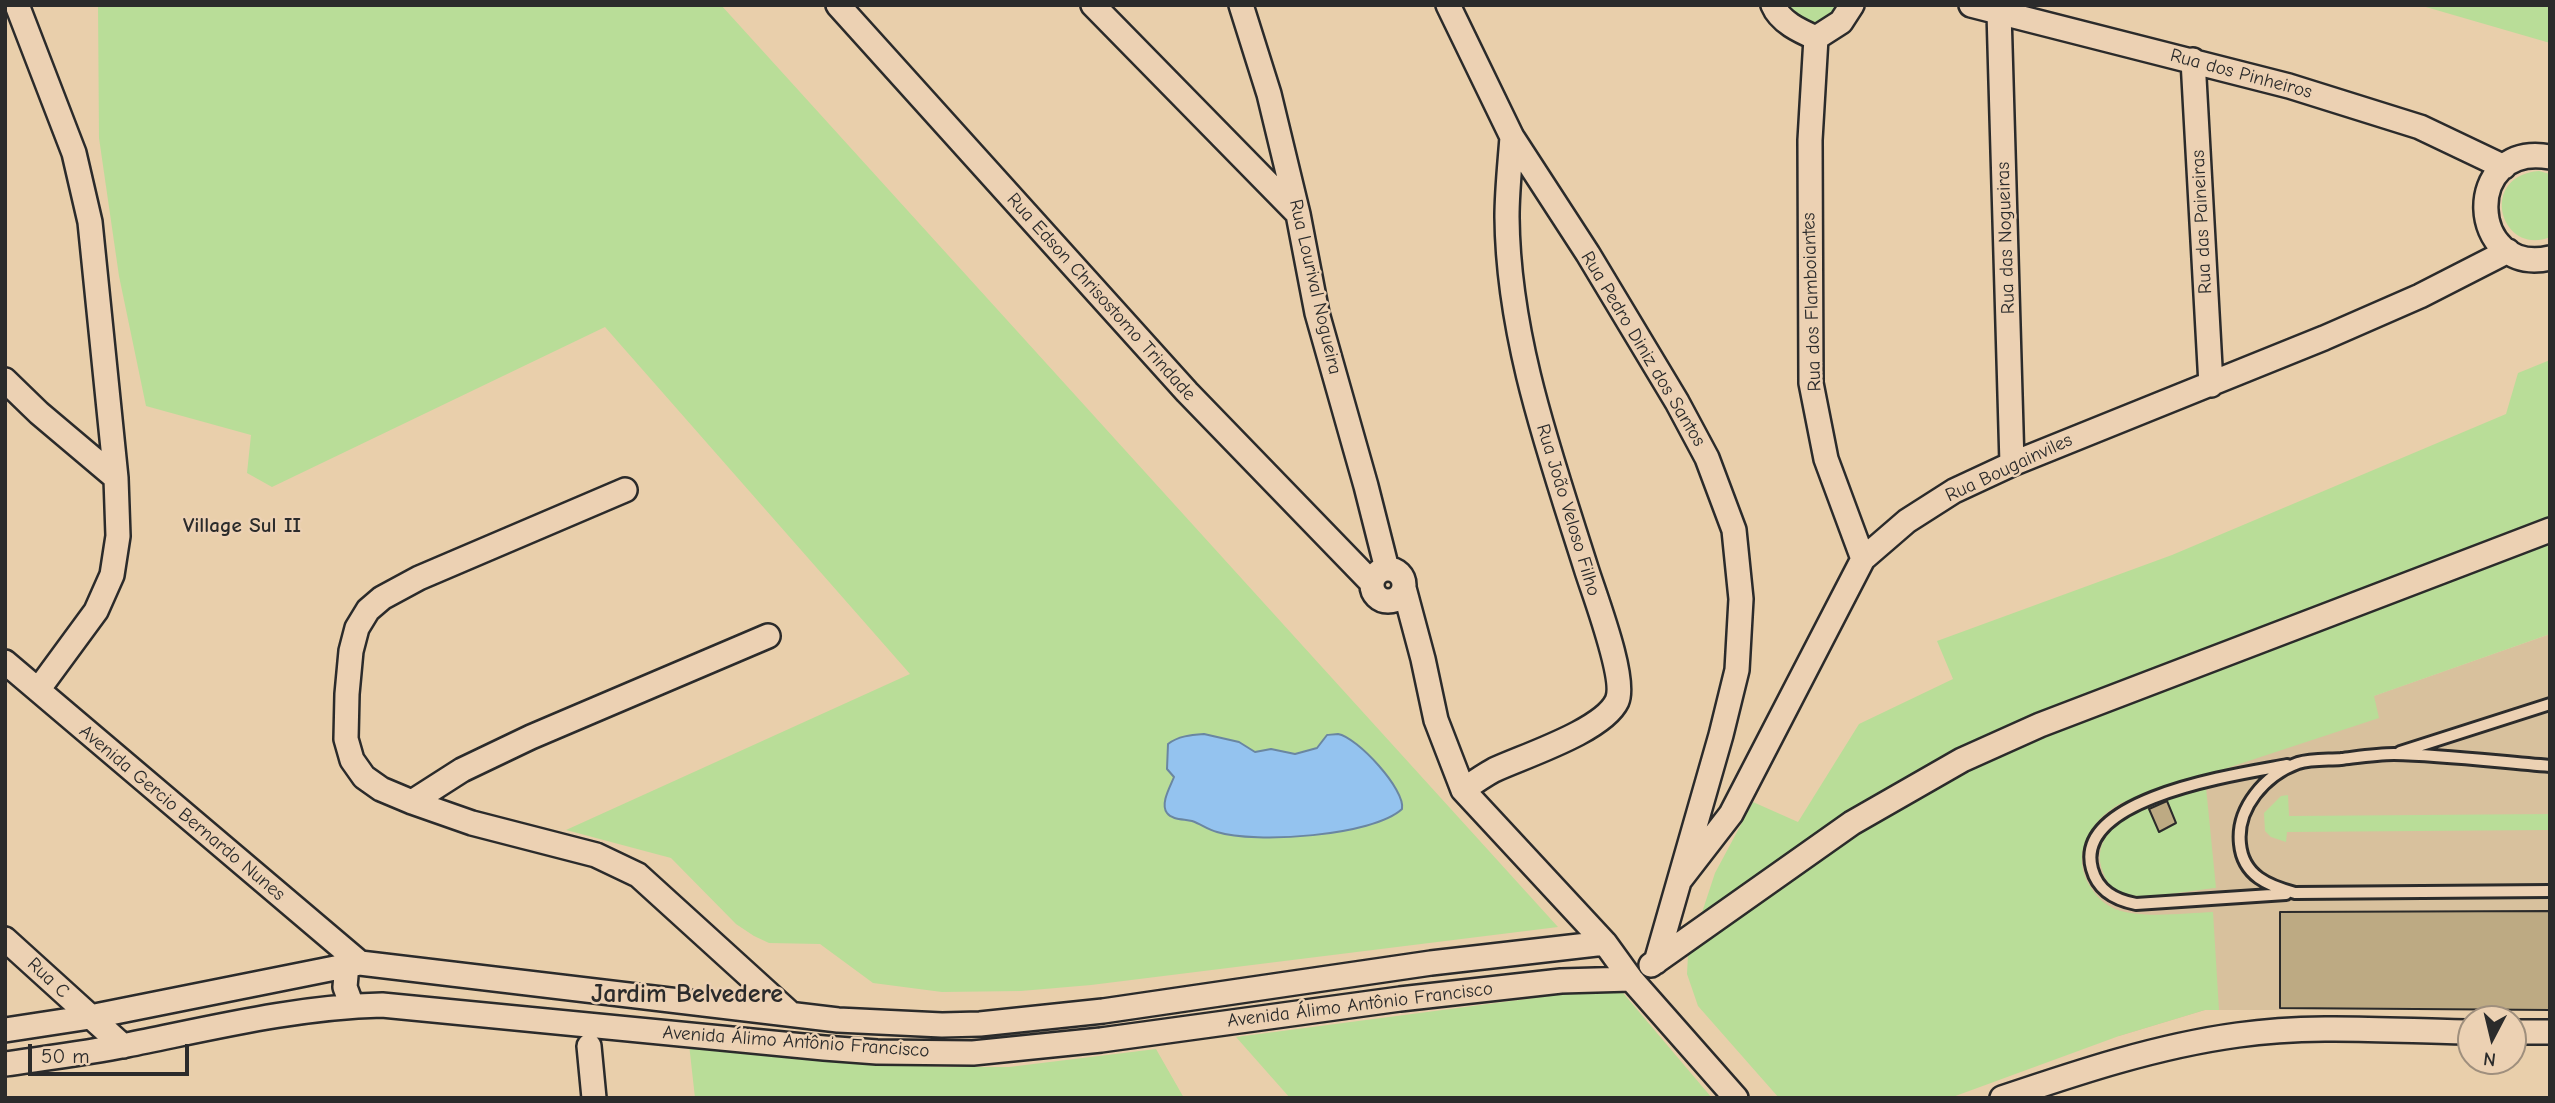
<!DOCTYPE html>
<html>
<head>
<meta charset="utf-8">
<style>
	body { margin:0 }
	#map { position:relative; width:2555px; height:1103px; overflow:hidden; background:#e9cfab; font-family:"Comic Neue",sans-serif }
	canvas { display:block }
	.frame { position:absolute; inset:0; border:7px solid #2b2b2b; pointer-events:none }
	.north { position:absolute; left:2457px; top:1005px; width:70px; height:70px; box-sizing:border-box; background:#ecd1b3; border:2px solid #9f8f7d; border-radius:50%; rotate:187deg; font-size:19px; font-weight:700; line-height:28px; text-align:center; color:#2b2b2b }
	.north::after { content:''; display:block; margin:auto; width:24px; height:32px; background:#2b2b2b; clip-path:polygon(50% 0,100% 100%,50% 72%,0 100%) }
	.scale { position:absolute; left:28px; top:1044px; width:161px; height:32px; box-sizing:border-box; border:4px solid #2b2b2b; border-top:0; padding-left:9px; font-size:21px; line-height:24px; white-space:nowrap; color:#2b2b2b; -webkit-text-stroke:5px #ecd1b3; paint-order:stroke }
</style>
</head>
<body>
<div id="map">
<canvas width="2555" height="1103"></canvas>
<div class="frame"></div>
<div class="north">N</div>
<div class="scale">50 m</div>
</div>
<script>
const g = document.querySelector('canvas').getContext('2d');
g.lineJoin = 'round';
function fillPath(path, color) { g.fillStyle = color; g.fill(path, 'evenodd'); }
function stroke(path, color, width, dash) { g.strokeStyle = color; g.lineWidth = width; g.lineCap = dash ? 'butt' : 'round'; g.setLineDash(dash || []); g.stroke(path); }
function drawText(font, color, halo, rows, align = 'center') {
  g.font = font + ' "Comic Neue",sans-serif'; g.lineWidth = 5; g.setLineDash([]); g.textBaseline = 'middle'; g.strokeStyle = halo; g.fillStyle = color; for (const [text, x, y, turn = 0] of rows) {
    g.save(); g.translate(x, y); g.rotate((+turn || 0) * Math.PI / 180); g.textAlign = isNaN(turn) ? turn : align; if (halo) g.strokeText(text, 0, 0); g.fillText(text, 0, 0); g.restore();
  }
}
const built = new Path2D(`
	M 2550,634 L 2550,1010 L 2205,1010 L 2119,1036 L 1984,846 L 2325,713 Z`);
const green = new Path2D(`
	M 98,5 L 721,5 L 1558,927 L 1091,985 L 1021,991 L 942,992 L 873,983 L 820,944 L 769,943 L 754,936 L 736,924 L 671,858 L 566,830 L 910,674 L 605,327 L 272,487 L 247,473 L 251,435 L 146,406 L 119,276 L 99,138 Z
	M 1781,5 L 1843,5 C 1816,28 1808,28 1781,5 Z
	M 2419,5 L 2550,5 L 2550,43 Z
	M 2539,171 L 2550,174 L 2550,237 C 2501,257 2477,176 2539,171 Z
	M 2550,360 L 2550,634 L 2374,696 L 2379,718 L 2121,803 C 2090,820 2069,855 2091,888 C 2097,897 2105,905 2115,909 C 2141,919 2186,913 2213,912 L 2219,1010 L 2205,1010 L 2119,1036 L 1950,1098 L 1779,1098 L 1698,1006 L 1687,974 L 1688,955 L 1715,873 L 1753,802 L 1798,822 L 1859,724 L 1953,679 L 1937,641 L 2172,555 L 2506,414 L 2518,373 Z
	M 2206,787 L 2216,888 C 2195,890 2147,899 2130,895 C 2117,893 2107,885 2103,872 C 2083,818 2170,800 2206,787 Z
	M 2288,795 L 2289,816 L 2550,814 L 2550,830 L 2287,832 L 2286,842 L 2271,837 L 2265,831 L 2264,813 L 2281,796 Z
	M 1618,987 L 1712,1098 L 1290,1098 L 1236,1037 Z
	M 689,1044 L 832,1059 L 941,1067 L 1009,1067 L 1156,1049 L 1184,1098 L 695,1098 Z`);
const water = new Path2D(`
	M 1204,734 L 1239,742 L 1255,752 L 1271,749 L 1295,754 L 1317,748 L 1327,735 C 1328,735 1336,734 1338,734 C 1357,737 1406,790 1402,809 C 1373,836 1255,844 1217,832 C 1208,830 1201,824 1192,821 C 1184,819 1172,820 1167,813 C 1160,804 1170,787 1174,777 L 1167,769 L 1168,744 C 1178,736 1191,735 1204,734 Z`);
const building = new Path2D(`
	M 2167,801 L 2176,823 L 2159,832 L 2149,809 Z
	M 2550,911 L 2550,1010 L 2280,1008 L 2280,912 Z`);
const service = new Path2D(`
	M 2400,752 L 2550,704
	M 2550,766 C 2498,762 2446,755 2394,754 C 2377,754 2358,757 2341,759 C 2327,760 2311,759 2298,763 C 2265,775 2236,808 2240,844 C 2243,876 2269,886 2295,893 L 2550,891
	M 2286,894 L 2136,904 C 2115,900 2098,891 2092,869 C 2072,797 2240,774 2287,765`);
const minor = new Path2D(`
	M 17,5 L 74,153 L 90,222 L 116,478 L 118,536 L 112,575 L 96,611 L 38,690
	M 838,5 L 1187,392 L 1372,583
	M 1093,5 L 1297,213
	M 1241,5 L 1269,94 L 1298,214 L 1317,313 L 1366,486 L 1387,569
	M 1448,5 L 1512,137 L 1588,254 L 1677,402 L 1707,458 L 1734,530 L 1741,599 L 1737,670 L 1721,735 L 1656,962
	M 1773,5 C 1780,22 1800,31 1816,38 L 1841,22 L 1852,5
	M 1971,5 L 2289,86 L 2420,127 L 2504,167
	M 1999,12 L 2012,464
	M 1816,38 L 1810,140 L 1811,383 L 1826,459 L 1863,559
	M 2193,60 L 2211,385
	M 2550,157 C 2461,141 2468,277 2550,258
	M 5,380 L 39,413 L 116,478
	M 625,490 L 419,578 L 382,598 L 368,610 L 357,628 L 351,651 L 347,694 L 346,739 L 352,760 L 364,777 L 381,789 L 412,802 L 472,823 L 596,855 L 638,875 L 791,1014
	M1372 585a16 16 0 1 1 32 0a16 16 0 1 1-32 0Z
	M 1404,588 L 1423,659 L 1436,720 L 1463,790 L 1605,943 L 1631,979 L 1736,1098
	M 5,662 L 360,963
	M 1463,790 C 1473,783 1483,776 1494,770 C 1524,756 1603,731 1617,701 C 1627,679 1594,594 1586,568 C 1550,454 1508,338 1507,217 C 1507,191 1510,164 1512,137
	M 412,802 L 462,770 L 531,737 L 768,636
	M 1680,880 L 1731,814 L 1863,559 L 1907,521 L 1954,491 L 2012,464 L 2324,338 L 2420,296 L 2508,251
	M 5,939 L 123,1046
	M 347,964 L 345,987 L 352,1006
	M 1651,965 L 1852,823 L 1962,760 L 2040,725 L 2550,530
	M 5,1030 L 90,1017 L 360,963 L 838,1020 L 942,1025 L 980,1024 L 1103,1011 L 1431,963 L 1605,943
	M 2513,1032 L 2550,1032
	M 589,1046 L 594,1098
	M 5,1064 C 46,1058 87,1053 127,1045 C 212,1028 296,1007 382,1005 L 824,1048 L 877,1052 L 973,1053 L 1101,1040 L 1400,999 L 1561,981 L 1631,979
	M 2002,1098 C 2079,1072 2157,1046 2238,1035 C 2314,1024 2394,1031 2471,1032`);
const streetNames = [
	["Rua dos Pinheiros",2241,74,15],
	["Rua das Paineiras",2202,222,-93],
	["Rua das Nogueiras",2006,238,-92],
	["Rua Lourival Nogueira",1315,287,77],
	["Rua Edson Chrisostomo Trindade",1101,297,48],
	["Rua dos Flamboiantes",1812,302,-92],
	["Rua Pedro Diniz dos Santos",1643,349,59],
	["Rua Bougainviles",2009,468,-25],
	["Rua João Veloso Filho",1568,510,73],
	["Avenida Gercio Bernardo Nunes",182,813,40],
	["Rua C",48,978,43],
	["Avenida Álimo Antônio Francisco",1360,1005,-7],
	["Avenida Álimo Antônio Francisco",796,1042,4]
];
const neighbourhoodNames = [
	["Village Sul II",242,526]
];
const districtNames = [
	["Jardim Belvedere",687,995]
];
fillPath(built, '#d8c19d');
fillPath(green, '#b9dd98');
fillPath(water, '#94c3ef');
stroke(water, '#6a86a1', 2);
fillPath(building, '#bdaa83');
stroke(building, '#2b2b2b', 2);
stroke(service, '#2b2b2b', 16);
stroke(minor, '#2b2b2b', 28);
stroke(service, '#ecd1b3', 10);
stroke(minor, '#ecd1b3', 23);
drawText('19px', '#2b2b2b', '#ecd1b3', streetNames);
drawText('bold 21px', '#2b2b2b', '#ecd1b3', neighbourhoodNames);
drawText('bold 26px', '#2b2b2b', '#ecd1b3', districtNames);
</script>
</body>
</html>
